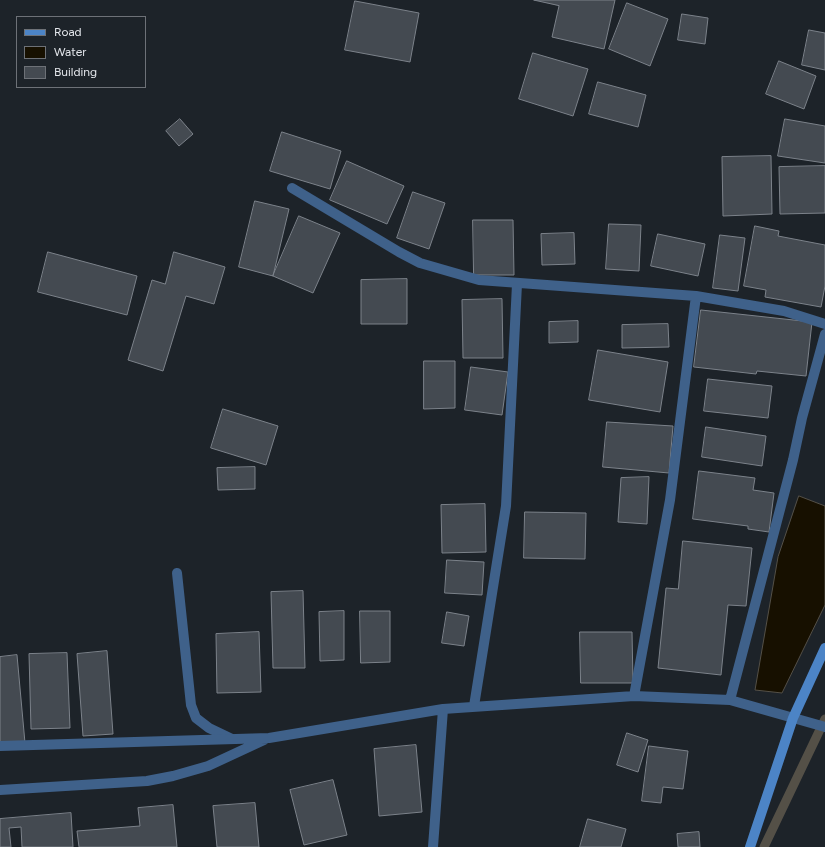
<!DOCTYPE html>
<html>
<head>
<meta charset="utf-8">
<style>
	body { margin:0 }
	#map { position:relative; width:825px; height:847px; overflow:hidden; background:#1d2329; font-family:Figtree,sans-serif }
	canvas { display:block }
	.legend { position:absolute; left:16px; top:16px; width:130px; height:72px; box-sizing:border-box; background:#1d2329; border:1px solid #6d7177; margin:0; padding:5px 7px; list-style:none; font-size:12px; color:#e4e7ec }
	.legend li { display:flex; align-items:center; gap:8px; height:20px }
	.legend b { width:20px; border:1px solid #6d7177 }
</style>
</head>
<body>
<div id="map">
<canvas width="825" height="847"></canvas>
<ul class="legend">
<li><b style="height:5px;background:#4c84c6"></b>Road</li>
<li><b style="height:11px;background:#171000"></b>Water</li>
<li><b style="height:11px;background:#444a51"></b>Building</li>
</ul>
</div>
<script>
const g = document.querySelector('canvas').getContext('2d');
g.lineJoin = 'round';
function fillPath(path, color) { g.fillStyle = color; g.fill(path, 'evenodd'); }
function stroke(path, color, width, dash) { g.strokeStyle = color; g.lineWidth = width; g.lineCap = dash ? 'butt' : 'round'; g.setLineDash(dash || []); g.stroke(path); }
const water = new Path2D(`
	M 799,496 L 825,506 L 825,605 L 782,693 L 755,690 L 778,557 Z`);
const stream = new Path2D(`
	M 764,847 L 825,719`);
const building = new Path2D(`
	M 534,0 L 615,0 L 604,49 L 552,37 L 559,6 Z
	M 355,1 L 419,13 L 410,62 L 345,50 Z
	M 627,3 L 668,19 L 650,66 L 609,49 Z
	M 682,14 L 708,18 L 705,44 L 678,40 Z
	M 809,30 L 825,33 L 825,70 L 802,65 Z
	M 533,53 L 588,69 L 573,116 L 519,99 Z
	M 779,61 L 816,76 L 804,109 L 766,94 Z
	M 598,82 L 646,95 L 638,127 L 589,114 Z
	M 180,119 L 193,134 L 179,146 L 166,131 Z
	M 785,119 L 825,126 L 825,163 L 778,156 Z
	M 282,132 L 341,151 L 330,189 L 270,171 Z
	M 771,156 L 772,214 L 723,216 L 722,157 Z
	M 347,161 L 404,186 L 387,224 L 330,200 Z
	M 825,166 L 825,213 L 780,214 L 779,167 Z
	M 413,192 L 445,203 L 429,249 L 397,238 Z
	M 255,201 L 289,209 L 273,276 L 239,267 Z
	M 299,216 L 340,233 L 313,293 L 273,276 Z
	M 473,220 L 513,220 L 514,275 L 474,275 Z
	M 609,224 L 641,225 L 639,271 L 606,269 Z
	M 755,226 L 779,231 L 778,236 L 825,245 L 825,286 L 821,307 L 765,297 L 766,290 L 744,286 Z
	M 574,233 L 575,264 L 542,265 L 541,234 Z
	M 658,234 L 705,244 L 698,276 L 651,266 Z
	M 720,235 L 745,238 L 738,291 L 713,288 Z
	M 48,252 L 137,276 L 127,315 L 38,292 Z
	M 174,252 L 225,267 L 214,304 L 186,296 L 163,371 L 128,360 L 152,280 L 165,284 Z
	M 407,279 L 407,324 L 361,324 L 361,280 Z
	M 502,299 L 503,358 L 463,358 L 462,300 Z
	M 701,310 L 812,322 L 806,376 L 757,371 L 756,374 L 694,367 Z
	M 578,321 L 578,342 L 549,343 L 549,322 Z
	M 668,324 L 669,347 L 622,348 L 622,325 Z
	M 598,350 L 668,362 L 660,412 L 589,400 Z
	M 424,361 L 455,361 L 455,408 L 424,409 Z
	M 471,367 L 508,372 L 502,415 L 465,410 Z
	M 708,379 L 772,386 L 768,418 L 704,411 Z
	M 223,409 L 278,426 L 266,465 L 211,448 Z
	M 607,422 L 673,426 L 669,473 L 603,467 Z
	M 706,427 L 766,436 L 762,466 L 702,457 Z
	M 255,467 L 255,489 L 218,490 L 217,468 Z
	M 699,471 L 755,478 L 753,490 L 774,493 L 769,532 L 748,529 L 748,526 L 693,519 Z
	M 649,477 L 647,524 L 618,522 L 621,478 Z
	M 485,504 L 486,552 L 442,553 L 441,505 Z
	M 525,512 L 586,513 L 585,559 L 524,558 Z
	M 683,541 L 752,548 L 746,606 L 728,605 L 721,675 L 658,668 L 666,588 L 678,589 Z
	M 447,560 L 484,562 L 482,595 L 445,593 Z
	M 303,591 L 305,668 L 273,668 L 271,592 Z
	M 344,611 L 344,660 L 320,661 L 319,612 Z
	M 360,611 L 390,611 L 390,662 L 361,663 Z
	M 447,612 L 469,616 L 464,646 L 442,643 Z
	M 259,632 L 261,692 L 217,693 L 216,634 Z
	M 580,632 L 632,632 L 633,683 L 581,683 Z
	M 107,651 L 113,734 L 83,736 L 77,654 Z
	M 67,653 L 70,728 L 31,729 L 29,654 Z
	M 17,655 L 25,743 L 0,746 L 0,657 Z
	M 627,733 L 648,740 L 638,772 L 617,765 Z
	M 416,745 L 422,812 L 379,816 L 374,749 Z
	M 649,746 L 688,751 L 683,789 L 663,787 L 661,803 L 642,801 Z
	M 333,780 L 347,835 L 304,845 L 290,790 Z
	M 255,803 L 259,847 L 217,847 L 213,806 Z
	M 173,805 L 177,847 L 79,847 L 77,831 L 140,826 L 138,808 Z
	M 71,813 L 73,847 L 22,847 L 21,827 L 9,828 L 11,847 L 0,847 L 0,819 Z
	M 588,819 L 626,829 L 621,847 L 580,847 Z
	M 699,832 L 700,847 L 678,847 L 677,834 Z`);
const lane = new Path2D(`
	M 177,573 L 191,705 L 196,718 L 209,728 L 232,739`);
const street = new Path2D(`
	M 292,188 L 399,252 L 420,263 L 479,280 L 696,296 L 784,311 L 825,324
	M 634,696 L 670,500 L 696,296
	M 730,700 L 793,460 L 802,418 L 825,334
	M 474,706 L 506,506 L 517,284
	M 0,746 L 269,738 L 443,709 L 634,696 L 730,700 L 825,727
	M 0,790 L 147,781 L 173,776 L 208,766 L 264,740
	M 433,847 L 443,709`);
const secondary = new Path2D(`
	M 750,847 L 793,718 L 825,648`);
fillPath(water, '#171000');
stroke(water, '#545047', 1);
stroke(stream, '#545047', 9);
fillPath(building, '#444a51');
stroke(building, '#7c828a', 1);
stroke(lane, '#3f618a', 10);
stroke(street, '#3f618a', 10);
stroke(secondary, '#4c84c6', 10);
</script>
</body>
</html>
